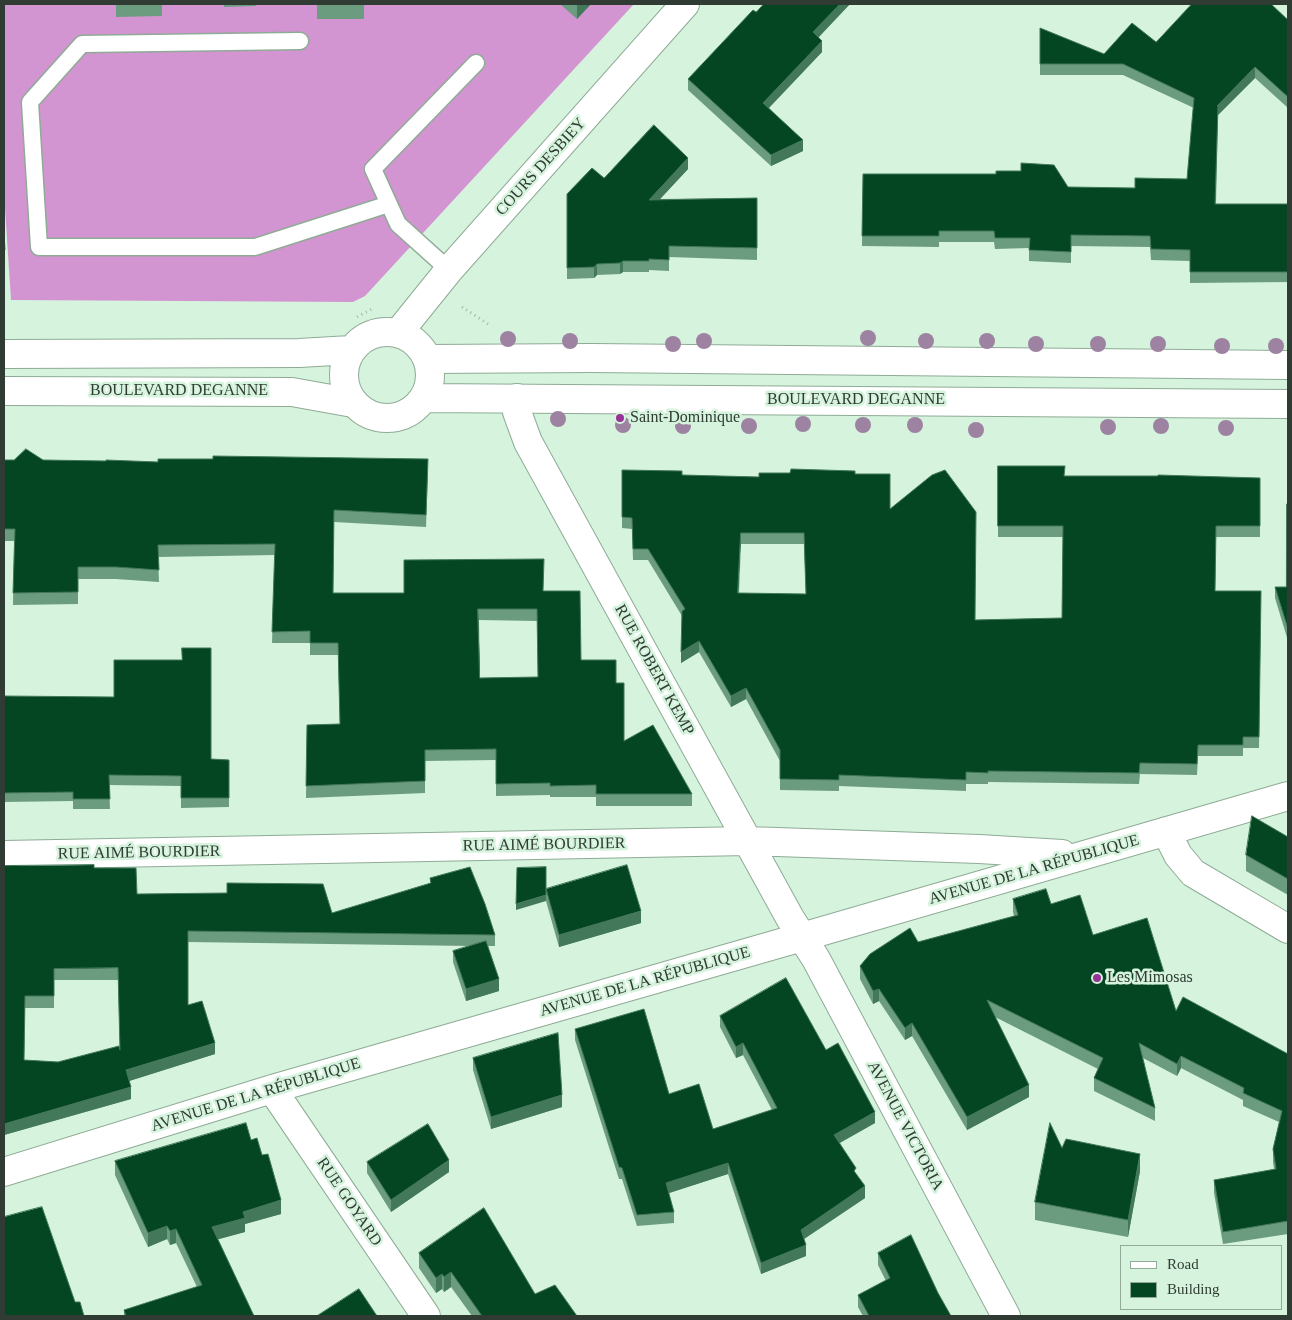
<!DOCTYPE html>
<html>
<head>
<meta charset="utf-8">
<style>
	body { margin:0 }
	#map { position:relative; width:1292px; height:1320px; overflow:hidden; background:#d5f3dd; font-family:Georgia,serif }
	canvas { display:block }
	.frame { position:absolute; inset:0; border:5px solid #303c33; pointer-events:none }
	.legend { position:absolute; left:1120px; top:1245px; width:162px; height:65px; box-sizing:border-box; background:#d5f3dd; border:1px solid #93aa99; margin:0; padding:6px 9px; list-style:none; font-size:15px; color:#303c33 }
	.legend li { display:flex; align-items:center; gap:10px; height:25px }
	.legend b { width:25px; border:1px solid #93aa99 }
</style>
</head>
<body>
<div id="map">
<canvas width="1292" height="1320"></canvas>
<div class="frame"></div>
<ul class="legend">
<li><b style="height:6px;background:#fff"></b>Road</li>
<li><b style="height:14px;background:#044522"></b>Building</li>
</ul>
</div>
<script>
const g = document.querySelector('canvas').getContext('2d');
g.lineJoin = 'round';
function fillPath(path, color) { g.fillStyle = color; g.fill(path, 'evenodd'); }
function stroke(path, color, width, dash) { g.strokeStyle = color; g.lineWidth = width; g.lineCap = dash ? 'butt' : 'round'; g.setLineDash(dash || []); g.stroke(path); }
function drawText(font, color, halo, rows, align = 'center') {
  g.font = font + ' Georgia,serif'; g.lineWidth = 5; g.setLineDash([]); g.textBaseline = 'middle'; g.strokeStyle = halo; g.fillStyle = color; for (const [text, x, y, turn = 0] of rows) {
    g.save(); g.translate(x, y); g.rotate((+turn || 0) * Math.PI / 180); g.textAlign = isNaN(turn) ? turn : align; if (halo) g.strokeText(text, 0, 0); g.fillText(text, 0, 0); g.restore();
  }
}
const forest = new Path2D(`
	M 4,4 L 634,4 L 365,296 L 353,302 L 11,300 L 4,193 Z`);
const path = new Path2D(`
	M 462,307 L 488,324
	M 357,317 L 372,309`);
const lane = new Path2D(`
	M 300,41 L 82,44 L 30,102 L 39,247 L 255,247 L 389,204
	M 449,270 L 398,224 L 373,169 L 476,63`);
const street = new Path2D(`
	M 517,398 L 517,412 L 528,442 L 790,918 L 816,959 L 1006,1316
	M 1166,831 L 1178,855 L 1193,873 L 1288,929
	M 4,855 L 748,841 L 979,849 L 1062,854
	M 272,1089 L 426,1316
	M 4,1172 L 272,1089 L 802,937 L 1288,796`);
const secondary = new Path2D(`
	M344 375a43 43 0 1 1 86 0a43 43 0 1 1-86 0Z
	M 399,332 L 449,270 L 685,4
	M 4,354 L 299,353 L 351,350
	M 428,359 L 592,358 L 1288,365
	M 4,391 L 292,392 L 353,403
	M 424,398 L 1288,404`);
const trees = [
	[868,338],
	[508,339],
	[570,341],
	[704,341],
	[926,341],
	[987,341],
	[673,344],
	[1036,344],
	[1098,344],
	[1158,344],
	[1222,346],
	[1276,346],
	[558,419],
	[803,424],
	[623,425],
	[863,425],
	[915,425],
	[683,426],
	[749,426],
	[1161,426],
	[1108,427],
	[1226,428],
	[976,430]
];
const wall = new Path2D(`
	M 116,4 L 162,4 L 162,16 L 116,17 Z
	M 224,4 L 256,4 L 256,6 L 224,7 Z
	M 309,4 L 364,4 L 364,19 L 317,19 L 317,4 Z
	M 560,4 L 591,4 L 577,19 Z
	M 850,4 L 819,37 L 822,52 L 769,108 L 803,151 L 771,166 L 688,90 L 688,79 L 756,12 Z
	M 1288,20 L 1288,108 L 1255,78 L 1218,115 L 1216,204 L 1288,204 L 1288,282 L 1190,283 L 1190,261 L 1151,260 L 1150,247 L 1071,246 L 1071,263 L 1029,261 L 1029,248 L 995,249 L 994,242 L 939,242 L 939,247 L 862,246 L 863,174 L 1068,187 L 1135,188 L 1187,179 L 1194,108 L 1123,75 L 1040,75 L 1040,28 L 1104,54 L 1156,42 Z
	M 688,169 L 660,199 L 757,198 L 757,260 L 669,257 L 669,271 L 649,270 L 649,272 L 623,272 L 620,274 L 597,275 L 594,278 L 567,279 L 567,194 L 604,178 Z
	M 4,235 L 5,250 L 5,260 L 4,260 Z
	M 4,460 L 43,460 L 428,471 L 426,527 L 334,522 L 333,593 L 404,593 L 544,591 L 581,660 L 616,683 L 624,741 L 692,794 L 692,806 L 596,806 L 596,797 L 550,797 L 550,795 L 496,796 L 496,760 L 425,761 L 425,793 L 306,798 L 307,725 L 340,724 L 338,655 L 310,655 L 310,643 L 272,643 L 275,555 L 158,557 L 159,582 L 116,579 L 78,579 L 78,604 L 13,605 L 14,541 L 4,541 ZM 479,620 L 537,621 L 538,677 L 480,678 Z
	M 998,466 L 1065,476 L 1260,478 L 1260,537 L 1216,537 L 1215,591 L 1261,591 L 1259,748 L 1243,748 L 1243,756 L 1198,756 L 1197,775 L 1140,774 L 1139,784 L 988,782 L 988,784 L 966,784 L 966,791 L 839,786 L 839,791 L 780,790 L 780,761 L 746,699 L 731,707 L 699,652 L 681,663 L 682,616 L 648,560 L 633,560 L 632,529 L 622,528 L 622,470 L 682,475 L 759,477 L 855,474 L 890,509 L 975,620 L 1062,618 L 1063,537 L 998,537 ZM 741,544 L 804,544 L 806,594 L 739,593 Z
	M 1288,504 L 1288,641 L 1275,598 L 1275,587 L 1286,587 Z
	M 4,696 L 211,759 L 229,760 L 229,807 L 181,808 L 181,786 L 109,785 L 110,809 L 73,809 L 73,801 L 4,802 Z
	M 1288,837 L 1288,895 L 1246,871 L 1246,855 Z
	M 4,866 L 94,868 L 137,894 L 332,913 L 430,883 L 430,878 L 495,935 L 495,946 L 488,946 L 499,991 L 466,1001 L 453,962 L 453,951 L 471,946 L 188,942 L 188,1005 L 215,1054 L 129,1081 L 131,1099 L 4,1135 ZM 54,980 L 118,980 L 120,1049 L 58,1062 L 24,1060 L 25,1008 L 54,1008 Z
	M 546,889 L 641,923 L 559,947 L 546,901 Z
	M 1013,899 L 1051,904 L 1093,935 L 1176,1011 L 1288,1054 L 1288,1234 L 1223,1244 L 1214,1193 L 1214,1180 L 1274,1169 L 1273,1162 L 1273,1149 L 1279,1122 L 1243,1106 L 1243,1100 L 1181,1068 L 1177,1076 L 1143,1058 L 1155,1108 L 1155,1121 L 1094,1091 L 1094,1078 L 1098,1069 L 995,1017 L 1029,1097 L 967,1130 L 912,1036 L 905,1040 L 879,1001 L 873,1004 L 860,979 L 860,966 L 918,942 L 1014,916 L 1013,912 Z
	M 720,1016 L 826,1050 L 875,1123 L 840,1143 L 856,1174 L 865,1198 L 804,1239 L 806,1256 L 761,1274 L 728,1174 L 669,1193 L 674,1212 L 674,1223 L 637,1226 L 622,1179 L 619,1179 L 575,1040 L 575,1029 L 669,1094 L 713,1129 L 772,1110 L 743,1055 L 736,1058 L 720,1027 Z
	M 473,1058 L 562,1107 L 491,1129 L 473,1070 Z
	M 251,1140 L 262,1155 L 281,1214 L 245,1224 L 245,1232 L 218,1239 L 254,1316 L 124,1316 L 124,1310 L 197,1287 L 176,1243 L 170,1245 L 167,1239 L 148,1247 L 115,1175 L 115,1161 Z
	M 1062,1148 L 1140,1171 L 1128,1237 L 1035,1220 L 1035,1202 Z
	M 367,1162 L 449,1172 L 391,1212 L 367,1173 Z
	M 419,1253 L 535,1294 L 577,1316 L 472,1316 L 451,1287 L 444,1292 L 442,1289 L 436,1293 L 419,1268 Z
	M 878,1253 L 938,1293 L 951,1316 L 863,1316 L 858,1307 L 858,1295 L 886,1281 L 878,1265 Z`);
const shadedWall = new Path2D(`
	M 577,4 L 591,4 L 577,19 Z
	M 840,4 L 850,4 L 813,43 L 813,32 Z
	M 822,41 L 822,52 L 763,114 L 763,103 Z
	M 1255,67 L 1255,78 L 1218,115 L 1217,106 Z
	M 803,140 L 803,151 L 771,166 L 771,155 Z
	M 688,158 L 688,169 L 649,211 L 649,200 Z
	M 623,261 L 623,272 L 620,274 L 620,263 Z
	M 597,264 L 597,275 L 594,278 L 594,267 Z
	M 699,641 L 699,652 L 681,663 L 681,652 Z
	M 746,688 L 746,699 L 731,707 L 731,696 Z
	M 546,895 L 546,901 L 516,910 L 516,904 Z
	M 641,911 L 641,923 L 559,947 L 559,935 Z
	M 499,979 L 499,991 L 466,1001 L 466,989 Z
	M 879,989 L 879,1001 L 873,1004 L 873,991 Z
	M 912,1023 L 912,1036 L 905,1040 L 905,1028 Z
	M 215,1043 L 215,1054 L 126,1082 L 126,1070 Z
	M 743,1043 L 743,1055 L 736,1058 L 736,1047 Z
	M 1181,1056 L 1181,1068 L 1177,1076 L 1177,1064 Z
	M 1029,1085 L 1029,1097 L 967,1130 L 967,1117 Z
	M 131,1087 L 131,1099 L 4,1135 L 4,1124 Z
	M 562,1095 L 562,1107 L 491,1129 L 491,1117 Z
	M 875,1112 L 875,1123 L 834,1146 L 834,1135 Z
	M 1140,1154 L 1140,1171 L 1128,1237 L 1128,1220 Z
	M 449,1160 L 449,1172 L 391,1212 L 391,1200 Z
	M 728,1163 L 728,1174 L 666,1194 L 666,1183 Z
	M 865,1186 L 865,1198 L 801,1241 L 801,1230 Z
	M 281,1200 L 281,1214 L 245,1224 L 245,1232 L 212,1241 L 212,1227 L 243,1212 Z
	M 167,1226 L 167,1239 L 148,1247 L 148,1233 Z
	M 176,1229 L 176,1243 L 170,1245 L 170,1231 Z
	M 806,1245 L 806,1256 L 761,1274 L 761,1263 Z
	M 451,1272 L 451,1287 L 444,1292 L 444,1277 Z
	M 442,1274 L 442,1289 L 436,1293 L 436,1278 Z`);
const building = new Path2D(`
	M 764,4 L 840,4 L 813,32 L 822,41 L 763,103 L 803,140 L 771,155 L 688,79 L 753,10 L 756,12 Z
	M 1192,4 L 1271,4 L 1288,20 L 1288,97 L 1255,67 L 1217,106 L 1218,106 L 1215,204 L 1288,204 L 1288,272 L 1190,272 L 1190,250 L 1151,249 L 1150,236 L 1071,235 L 1071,252 L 1029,250 L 1030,238 L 995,238 L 994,231 L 939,231 L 939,236 L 862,236 L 863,174 L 996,174 L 996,171 L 1021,171 L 1021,163 L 1054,165 L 1068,187 L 1135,188 L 1135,178 L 1187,179 L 1194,98 L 1123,64 L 1040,64 L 1040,28 L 1104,54 L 1132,23 L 1156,42 Z
	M 654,125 L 688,158 L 649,200 L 757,198 L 757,248 L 669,246 L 669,260 L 649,259 L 649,261 L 623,261 L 620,263 L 597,264 L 594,267 L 567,268 L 567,194 L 592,168 L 604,178 Z
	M 4,235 L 5,250 L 4,250 Z
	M 26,449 L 43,460 L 106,461 L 106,460 L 158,462 L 158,459 L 213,459 L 213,456 L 428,459 L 426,515 L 334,510 L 333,593 L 404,593 L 404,560 L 544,559 L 543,591 L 580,591 L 581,660 L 616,660 L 616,683 L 624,683 L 624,741 L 653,725 L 692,794 L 596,794 L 596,785 L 550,786 L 550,783 L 496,784 L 496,749 L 425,750 L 425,781 L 306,786 L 307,725 L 340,724 L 338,643 L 310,643 L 310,631 L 272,632 L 275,544 L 158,545 L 159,570 L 116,567 L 78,567 L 78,592 L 13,593 L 15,529 L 4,529 L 4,460 L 14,460 ZM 478,609 L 537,609 L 538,677 L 480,678 Z
	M 998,466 L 1065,466 L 1064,476 L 1158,476 L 1158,475 L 1260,478 L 1260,526 L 1216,526 L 1215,591 L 1261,591 L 1259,737 L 1243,737 L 1243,745 L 1198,745 L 1197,764 L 1140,763 L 1139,773 L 988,771 L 988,773 L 966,772 L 966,780 L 839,775 L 839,780 L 780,779 L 780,750 L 746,688 L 731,696 L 699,641 L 681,652 L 682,611 L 685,609 L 648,549 L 633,549 L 632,518 L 622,517 L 622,470 L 682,471 L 682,475 L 759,477 L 759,473 L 790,473 L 791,469 L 855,471 L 855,474 L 890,474 L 890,509 L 932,475 L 945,470 L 976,512 L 975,620 L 1062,618 L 1063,526 L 998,526 ZM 741,533 L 804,533 L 806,594 L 738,593 Z
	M 1287,504 L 1288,504 L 1288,629 L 1275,587 L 1286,587 Z
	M 182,648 L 211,648 L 211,759 L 229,760 L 229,798 L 181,798 L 181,776 L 109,775 L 110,799 L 73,799 L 73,792 L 4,793 L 4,696 L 114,697 L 114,660 L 182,660 Z
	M 1252,816 L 1288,837 L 1288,879 L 1246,855 Z
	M 94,865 L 94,868 L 136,868 L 137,894 L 227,893 L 227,883 L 323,884 L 332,913 L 431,883 L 430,878 L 470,867 L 485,904 L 495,935 L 188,931 L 188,1005 L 202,1001 L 215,1043 L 126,1070 L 131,1087 L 4,1124 L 4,866 ZM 118,968 L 120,1050 L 119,1046 L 58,1062 L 24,1060 L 25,996 L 54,996 L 54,969 Z
	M 627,865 L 641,911 L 559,935 L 546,889 Z
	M 546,867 L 546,895 L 516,904 L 517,868 Z
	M 1046,889 L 1051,904 L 1080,895 L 1093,935 L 1147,918 L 1176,1011 L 1183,997 L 1288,1054 L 1288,1221 L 1223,1232 L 1214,1180 L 1276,1169 L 1273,1149 L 1282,1111 L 1243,1093 L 1244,1088 L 1181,1056 L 1177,1064 L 1139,1043 L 1155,1108 L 1094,1078 L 1103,1058 L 987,1000 L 1029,1085 L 967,1117 L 912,1023 L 905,1028 L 879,989 L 873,991 L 860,966 L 870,954 L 910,928 L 918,942 L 1018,915 L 1013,899 Z
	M 486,941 L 499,979 L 466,989 L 453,951 Z
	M 786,978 L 826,1050 L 838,1043 L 875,1112 L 834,1135 L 856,1168 L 854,1171 L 865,1186 L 801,1230 L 806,1245 L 761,1263 L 728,1163 L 666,1183 L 674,1212 L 637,1215 L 622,1168 L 619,1167 L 575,1029 L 644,1009 L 669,1094 L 699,1084 L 713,1129 L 777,1108 L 743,1043 L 736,1047 L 720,1016 Z
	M 558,1033 L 562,1095 L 491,1117 L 473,1058 Z
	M 246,1123 L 251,1140 L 257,1138 L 262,1155 L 268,1154 L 281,1200 L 243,1212 L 245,1218 L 212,1227 L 254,1316 L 126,1316 L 124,1310 L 202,1285 L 176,1229 L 170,1231 L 167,1226 L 148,1233 L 115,1161 Z
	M 1050,1123 L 1062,1148 L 1066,1139 L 1140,1154 L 1128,1220 L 1035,1202 Z
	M 428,1124 L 449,1160 L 391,1200 L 367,1162 Z
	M 42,1207 L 75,1302 L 80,1302 L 84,1316 L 4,1316 L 4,1217 Z
	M 484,1208 L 535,1294 L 555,1285 L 577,1316 L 482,1316 L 451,1272 L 444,1277 L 442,1274 L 436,1278 L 419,1253 Z
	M 911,1235 L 938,1293 L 951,1316 L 869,1316 L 858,1295 L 890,1278 L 878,1253 Z
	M 359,1289 L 377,1316 L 317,1316 Z`);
const markers = [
	[620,418,5,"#973297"],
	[1097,978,5,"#973297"]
];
const streetNames = [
	["COURS DESBIEY",541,167,-48],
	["BOULEVARD DEGANNE",179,391],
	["BOULEVARD DEGANNE",856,400],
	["RUE ROBERT KEMP",654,670,61],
	["RUE AIMÉ BOURDIER",544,845,-1],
	["RUE AIMÉ BOURDIER",139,853,-1],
	["AVENUE DE LA RÉPUBLIQUE",1034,870,-16],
	["AVENUE DE LA RÉPUBLIQUE",645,982,-16],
	["AVENUE DE LA RÉPUBLIQUE",256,1095,-17],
	["AVENUE VICTORIA",905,1126,62],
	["RUE GOYARD",349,1202,56]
];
const poiNames = [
	["Saint-Dominique",630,418],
	["Les Mimosas",1107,978]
];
fillPath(forest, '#d395d1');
stroke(lane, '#8fab96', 19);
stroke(street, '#8fab96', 30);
stroke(secondary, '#8fab96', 30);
stroke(path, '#a0b8a6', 3, [1, 4]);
stroke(lane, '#fff', 16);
stroke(street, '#fff', 28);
stroke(secondary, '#fff', 28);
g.fillStyle = '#9d83a1';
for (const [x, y] of trees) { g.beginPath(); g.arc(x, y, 8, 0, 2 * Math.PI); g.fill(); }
fillPath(wall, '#6c9c80');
fillPath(shadedWall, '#43795a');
fillPath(building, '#044522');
stroke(building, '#43795a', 1);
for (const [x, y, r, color] of markers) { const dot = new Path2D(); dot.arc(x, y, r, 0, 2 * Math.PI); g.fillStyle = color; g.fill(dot); stroke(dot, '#d5f3dd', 2); }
drawText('16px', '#303c33', '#d5f3dd', streetNames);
drawText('16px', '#303c33', '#d5f3dd', poiNames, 'left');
</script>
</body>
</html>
